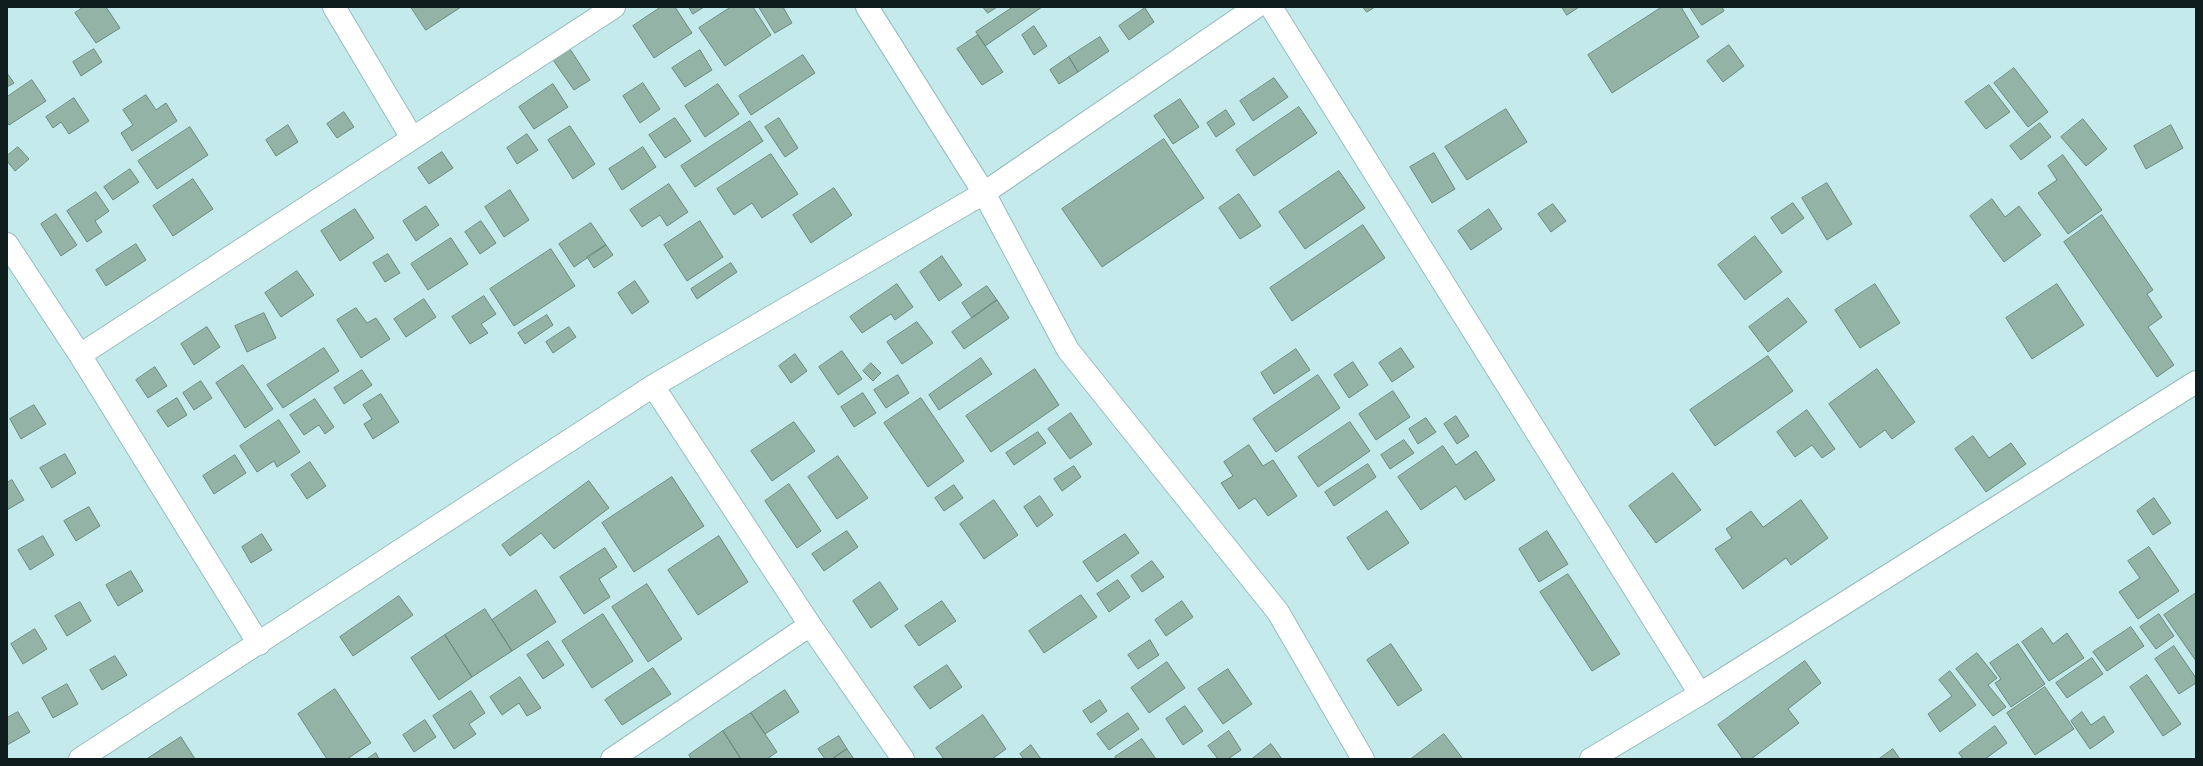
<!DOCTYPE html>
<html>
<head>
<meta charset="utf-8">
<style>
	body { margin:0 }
	#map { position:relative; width:2203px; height:766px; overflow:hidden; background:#c4eaec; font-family:Cabin,sans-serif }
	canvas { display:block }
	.frame { position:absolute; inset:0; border:8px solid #0f1d1e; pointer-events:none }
</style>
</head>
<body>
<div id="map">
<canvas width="2203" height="766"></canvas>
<div class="frame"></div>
</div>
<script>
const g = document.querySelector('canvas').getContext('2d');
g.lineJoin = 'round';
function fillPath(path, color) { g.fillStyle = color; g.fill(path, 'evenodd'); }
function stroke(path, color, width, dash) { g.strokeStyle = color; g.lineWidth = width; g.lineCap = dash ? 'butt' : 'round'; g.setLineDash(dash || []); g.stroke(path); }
const building = new Path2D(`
	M 84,7 L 106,7 L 120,28 L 96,43 L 75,13 Z
	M 411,7 L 461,7 L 426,30 Z
	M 661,7 L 675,7 L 692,33 L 654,58 L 633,26 Z
	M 689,7 L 704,7 L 693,14 Z
	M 731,7 L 753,7 L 771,35 L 725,66 L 699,28 Z
	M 759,7 L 783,7 L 792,23 L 775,33 Z
	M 983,7 L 997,7 L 988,13 Z
	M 1013,7 L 1042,7 L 985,46 L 976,32 Z
	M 1363,7 L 1375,7 L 1367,12 Z
	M 1562,7 L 1579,7 L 1567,15 Z
	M 1662,7 L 1681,7 L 1699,37 L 1612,93 L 1588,55 Z
	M 1690,7 L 1722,7 L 1724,11 L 1702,25 Z
	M 1145,8 L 1154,22 L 1129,40 L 1119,26 Z
	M 1034,26 L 1047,46 L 1034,55 L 1022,35 Z
	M 978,35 L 1003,72 L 982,85 L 957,49 Z
	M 1100,37 L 1109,51 L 1078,72 L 1069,57 Z
	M 1729,45 L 1744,66 L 1723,82 L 1707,61 Z
	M 94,49 L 102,62 L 81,76 L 73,62 Z
	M 570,49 L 590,80 L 574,90 L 553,60 Z
	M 700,50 L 712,70 L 685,87 L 672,68 Z
	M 803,55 L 815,73 L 751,115 L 739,96 Z
	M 1069,57 L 1078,72 L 1059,84 L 1050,70 Z
	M 2014,68 L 2048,112 L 2028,127 L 1994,83 Z
	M 7,73 L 14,83 L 7,87 Z
	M 1274,78 L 1288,97 L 1253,121 L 1240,101 Z
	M 32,80 L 46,101 L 9,125 L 7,122 L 7,97 Z
	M 643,83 L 660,109 L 640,123 L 623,96 Z
	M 553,84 L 568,107 L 534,129 L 519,107 Z
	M 718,84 L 739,114 L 705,137 L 685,106 Z
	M 1989,85 L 2010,112 L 1986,129 L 1965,102 Z
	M 146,95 L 156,110 L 166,103 L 177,121 L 132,151 L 121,133 L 133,125 L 123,110 Z
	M 74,98 L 89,121 L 69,134 L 61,122 L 53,128 L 46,117 Z
	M 1180,99 L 1199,127 L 1173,144 L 1154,116 Z
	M 1299,107 L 1317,133 L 1254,176 L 1236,150 Z
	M 1506,109 L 1527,142 L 1467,180 L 1445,147 Z
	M 1226,110 L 1235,124 L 1216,137 L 1207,123 Z
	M 344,112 L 354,127 L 337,138 L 327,124 Z
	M 675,118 L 691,141 L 665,158 L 649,135 Z
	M 779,118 L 798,148 L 785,157 L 765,127 Z
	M 2083,119 L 2107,149 L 2086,166 L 2061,137 Z
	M 750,121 L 763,141 L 695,187 L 681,166 Z
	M 2040,123 L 2051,137 L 2021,160 L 2010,146 Z
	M 288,125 L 298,142 L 276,156 L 266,140 Z
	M 2171,125 L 2183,148 L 2146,169 L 2134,146 Z
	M 570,126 L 595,164 L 573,179 L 548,140 Z
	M 190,127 L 208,155 L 157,189 L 138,161 Z
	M 527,134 L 538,150 L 517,164 L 507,148 Z
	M 1164,139 L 1204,198 L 1102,267 L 1062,209 Z
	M 18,147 L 29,159 L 15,171 L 7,161 L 7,156 Z
	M 643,147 L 656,167 L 622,190 L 609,169 Z
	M 442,152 L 453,168 L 429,184 L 418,168 Z
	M 1434,153 L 1455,189 L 1432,203 L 1410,167 Z
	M 771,154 L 798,194 L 762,218 L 752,203 L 734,215 L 717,189 Z
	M 2063,155 L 2102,210 L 2068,234 L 2038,193 L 2057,180 L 2048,166 Z
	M 130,169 L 139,182 L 113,200 L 104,187 Z
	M 1339,171 L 1365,208 L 1305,249 L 1279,212 Z
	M 193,179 L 213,209 L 173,236 L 153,206 Z
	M 1827,183 L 1852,224 L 1827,240 L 1802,198 Z
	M 669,184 L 688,212 L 667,226 L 660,215 L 642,227 L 630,210 Z
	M 834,188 L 852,215 L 811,243 L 793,215 Z
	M 510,190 L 529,220 L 504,237 L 485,207 Z
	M 96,192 L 109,211 L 95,221 L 102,232 L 87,242 L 67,211 Z
	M 1239,194 L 1261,226 L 1240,239 L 1219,208 Z
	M 1992,199 L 2005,217 L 2019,206 L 2041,235 L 2004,262 L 1970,216 Z
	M 1793,203 L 1804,218 L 1782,234 L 1771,218 Z
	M 1553,204 L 1566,221 L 1551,232 L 1538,214 Z
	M 426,206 L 439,225 L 416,241 L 403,221 Z
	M 355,209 L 374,238 L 340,261 L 321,231 Z
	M 1489,209 L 1502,229 L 1471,250 L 1458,231 Z
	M 56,214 L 77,245 L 61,256 L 41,224 Z
	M 2102,215 L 2153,290 L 2147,294 L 2162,317 L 2148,327 L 2174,365 L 2157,377 L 2064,242 Z
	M 481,221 L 496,243 L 480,254 L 465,232 Z
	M 700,221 L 723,257 L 687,281 L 664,245 Z
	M 591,223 L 606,245 L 574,267 L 559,244 Z
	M 1363,225 L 1385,258 L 1292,321 L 1270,288 Z
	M 1755,236 L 1782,272 L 1745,300 L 1718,265 Z
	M 451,238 L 468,264 L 428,290 L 411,264 Z
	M 136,244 L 146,260 L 106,286 L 96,270 Z
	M 606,245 L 613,255 L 594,268 L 587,257 Z
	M 551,249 L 575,286 L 514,326 L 490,289 Z
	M 388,254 L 400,273 L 385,282 L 373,263 Z
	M 942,256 L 962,285 L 939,301 L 920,272 Z
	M 731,263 L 737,272 L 697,299 L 691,289 Z
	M 297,271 L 314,295 L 281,317 L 265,293 Z
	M 635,281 L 649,302 L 632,314 L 618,293 Z
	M 897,284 L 913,307 L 895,320 L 891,314 L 862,333 L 850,317 Z
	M 1875,284 L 1900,323 L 1860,348 L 1835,310 Z
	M 2057,284 L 2084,325 L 2032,359 L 2006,318 Z
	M 987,286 L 997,300 L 972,318 L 962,303 Z
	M 484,296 L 496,314 L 481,324 L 488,333 L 470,344 L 452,317 Z
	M 1788,298 L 1807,322 L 1768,352 L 1749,327 Z
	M 424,299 L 436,317 L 406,337 L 394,319 Z
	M 997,300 L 1009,318 L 964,349 L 952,332 Z
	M 356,308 L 367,323 L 376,318 L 390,339 L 361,358 L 337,320 Z
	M 264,313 L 276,338 L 247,352 L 235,326 Z
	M 547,315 L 553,325 L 525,344 L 518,333 Z
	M 917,322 L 933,343 L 902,364 L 887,342 Z
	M 207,327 L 220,347 L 194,365 L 181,344 Z
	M 569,327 L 576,337 L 553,353 L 546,342 Z
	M 324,348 L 339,371 L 283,408 L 267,385 Z
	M 1401,348 L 1414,367 L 1392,382 L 1379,363 Z
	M 1296,349 L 1310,370 L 1274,394 L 1261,373 Z
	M 842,351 L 862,379 L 838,395 L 819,367 Z
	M 795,354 L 807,371 L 791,383 L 779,366 Z
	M 1768,356 L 1793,391 L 1715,446 L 1690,410 Z
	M 981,358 L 992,374 L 939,410 L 929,395 Z
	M 1353,362 L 1368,385 L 1349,398 L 1334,375 Z
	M 871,363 L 881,373 L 873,381 L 863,371 Z
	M 243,365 L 273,409 L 245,428 L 216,383 Z
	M 155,367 L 167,386 L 148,398 L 136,380 Z
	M 1035,369 L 1059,405 L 991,452 L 966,416 Z
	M 1877,369 L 1915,422 L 1892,439 L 1885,430 L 1860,448 L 1829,404 Z
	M 362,370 L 372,385 L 344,404 L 334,388 Z
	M 898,375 L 909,393 L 886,408 L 874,390 Z
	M 1318,375 L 1340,408 L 1276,452 L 1253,419 Z
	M 201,381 L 212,398 L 194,410 L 183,393 Z
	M 1393,391 L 1410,417 L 1376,440 L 1359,414 Z
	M 863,393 L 876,413 L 854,427 L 841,407 Z
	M 381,394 L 399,422 L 373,439 L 364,424 L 372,419 L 363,405 Z
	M 177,398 L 187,415 L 168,427 L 157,411 Z
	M 921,398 L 964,461 L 928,487 L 884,423 Z
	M 315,399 L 334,427 L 325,434 L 319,425 L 304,435 L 290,415 Z
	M 34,405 L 46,424 L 21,439 L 10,419 Z
	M 1807,410 L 1835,449 L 1822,458 L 1812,445 L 1795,457 L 1777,432 Z
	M 1071,413 L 1092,444 L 1070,459 L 1048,429 Z
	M 1456,416 L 1469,436 L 1457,444 L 1444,424 Z
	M 1426,418 L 1436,432 L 1418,444 L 1409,429 Z
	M 279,420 L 300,452 L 277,467 L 274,461 L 257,472 L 240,446 Z
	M 794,422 L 815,451 L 772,481 L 751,451 Z
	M 1350,422 L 1370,451 L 1318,487 L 1298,457 Z
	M 1038,432 L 1046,443 L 1014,465 L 1006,453 Z
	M 1973,436 L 1989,458 L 2011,443 L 2026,464 L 1986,492 L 1955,449 Z
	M 1404,440 L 1414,453 L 1390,469 L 1381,455 Z
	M 1249,445 L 1263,466 L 1273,460 L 1297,496 L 1268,516 L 1255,498 L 1239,509 L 1221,483 L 1233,476 L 1224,462 Z
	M 1443,446 L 1456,465 L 1476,451 L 1495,480 L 1465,500 L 1456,486 L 1421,510 L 1398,477 Z
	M 65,454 L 76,473 L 52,488 L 40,468 Z
	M 235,455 L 246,473 L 214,494 L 203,476 Z
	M 838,456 L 868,498 L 837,519 L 808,477 Z
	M 310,462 L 326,486 L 307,499 L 291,475 Z
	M 1368,464 L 1376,477 L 1334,506 L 1325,492 Z
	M 1074,466 L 1081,477 L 1062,491 L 1054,479 Z
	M 1673,473 L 1701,510 L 1656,543 L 1629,506 Z
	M 672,477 L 704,526 L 634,572 L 602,523 Z
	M 12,480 L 24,500 L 7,510 L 7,483 Z
	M 589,481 L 609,508 L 554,549 L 541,533 L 510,556 L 502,545 Z
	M 789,484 L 821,531 L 797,548 L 765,501 Z
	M 954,485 L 963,498 L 944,511 L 935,498 Z
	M 1040,496 L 1053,515 L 1037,527 L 1024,507 Z
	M 2154,498 L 2171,523 L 2153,535 L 2137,511 Z
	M 994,500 L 1018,535 L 984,559 L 960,524 Z
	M 1801,500 L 1828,538 L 1791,565 L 1786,558 L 1743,589 L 1715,549 L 1732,538 L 1726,529 L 1751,511 L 1763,527 Z
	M 89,507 L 100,526 L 76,541 L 64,521 Z
	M 1387,511 L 1409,543 L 1368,570 L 1347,538 Z
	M 847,531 L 858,547 L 824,571 L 812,554 Z
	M 1547,531 L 1568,564 L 1539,582 L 1519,549 Z
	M 262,534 L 272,550 L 251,563 L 242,547 Z
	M 1125,534 L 1139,553 L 1097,582 L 1083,562 Z
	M 43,536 L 54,555 L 30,570 L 18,550 Z
	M 719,536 L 748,582 L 698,615 L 668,570 Z
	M 2149,547 L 2179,591 L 2138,619 L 2119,592 L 2140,578 L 2128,561 Z
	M 605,548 L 617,567 L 599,579 L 610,597 L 584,614 L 560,577 Z
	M 1152,561 L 1164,577 L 1142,592 L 1131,576 Z
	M 131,571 L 143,591 L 118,606 L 106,585 Z
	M 1568,574 L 1620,654 L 1592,671 L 1540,592 Z
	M 1118,580 L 1130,597 L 1109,612 L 1097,594 Z
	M 880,582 L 898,609 L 871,628 L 853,601 Z
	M 647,584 L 682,639 L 648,662 L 612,607 Z
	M 536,590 L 556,622 L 512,651 L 492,620 Z
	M 2196,593 L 2196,661 L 2164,615 Z
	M 1081,595 L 1097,617 L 1044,653 L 1029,631 Z
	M 399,596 L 413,615 L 353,656 L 340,637 Z
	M 942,601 L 956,621 L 919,646 L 905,626 Z
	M 1182,601 L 1193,617 L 1166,636 L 1155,620 Z
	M 80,602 L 91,621 L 67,636 L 55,616 Z
	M 485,609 L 512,651 L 472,677 L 445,635 Z
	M 603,614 L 633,661 L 592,688 L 562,641 Z
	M 2159,614 L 2174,636 L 2156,649 L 2140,627 Z
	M 2131,627 L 2144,646 L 2107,671 L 2093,652 Z
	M 2042,628 L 2053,644 L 2067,633 L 2084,658 L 2049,681 L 2022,642 Z
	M 35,629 L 47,649 L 23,664 L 11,644 Z
	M 445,635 L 472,677 L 439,700 L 411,658 Z
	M 1150,640 L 1159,655 L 1138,669 L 1128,655 Z
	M 548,641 L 564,665 L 543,679 L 527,655 Z
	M 1391,644 L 1422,690 L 1398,706 L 1367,660 Z
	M 2018,644 L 2045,684 L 2011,707 L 1995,683 L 2001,679 L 1990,663 Z
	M 2174,646 L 2196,678 L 2196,683 L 2179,694 L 2155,659 Z
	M 1977,653 L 1997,678 L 1988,685 L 2006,707 L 1993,716 L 1956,669 Z
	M 115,656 L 127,675 L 102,690 L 90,670 Z
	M 2092,658 L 2103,674 L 2067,698 L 2056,683 Z
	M 1805,661 L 1821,683 L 1788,709 L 1799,723 L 1751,759 L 1743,759 L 1718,725 Z
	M 1167,662 L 1185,688 L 1149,713 L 1131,688 Z
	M 947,665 L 962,687 L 930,709 L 914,687 Z
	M 653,668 L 671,694 L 622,725 L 605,700 Z
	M 1228,669 L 1252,704 L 1223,724 L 1198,689 Z
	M 1950,671 L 1976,705 L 1940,732 L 1928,714 L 1952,696 L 1939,680 Z
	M 2147,675 L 2181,724 L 2163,736 L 2130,687 Z
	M 520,677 L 541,708 L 527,716 L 519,703 L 502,715 L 490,697 Z
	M 67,684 L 78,704 L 53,718 L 42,698 Z
	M 2045,687 L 2074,729 L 2035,755 L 2007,713 Z
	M 335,689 L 371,743 L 347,759 L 327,759 L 298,714 Z
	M 785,690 L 799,712 L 765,734 L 751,713 Z
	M 471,691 L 485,713 L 469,724 L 476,734 L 454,749 L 433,716 Z
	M 1100,700 L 1107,711 L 1091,723 L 1083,711 Z
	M 1185,706 L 1203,731 L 1183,745 L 1166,719 Z
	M 18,712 L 30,732 L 7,745 L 7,718 Z
	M 2082,712 L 2091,725 L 2104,716 L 2114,732 L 2090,749 L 2071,721 Z
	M 751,713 L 777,752 L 767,759 L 741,759 L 723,731 Z
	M 1128,713 L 1139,729 L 1109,750 L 1097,734 Z
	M 983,715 L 1006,749 L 992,759 L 944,759 L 936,748 Z
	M 425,720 L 436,737 L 414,752 L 403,735 Z
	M 1995,726 L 2007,743 L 1985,759 L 1963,759 L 1959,753 Z
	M 723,731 L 741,759 L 691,759 L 689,755 Z
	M 1229,731 L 1241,750 L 1228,759 L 1218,759 L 1208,746 Z
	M 1444,734 L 1463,759 L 1411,759 Z
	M 839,736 L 847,749 L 832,759 L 825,759 L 818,749 Z
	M 181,737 L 195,759 L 147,759 Z
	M 1142,739 L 1156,759 L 1116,759 L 1115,757 Z
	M 1271,744 L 1282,759 L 1252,759 Z
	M 1031,745 L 1041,759 L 1024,759 L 1020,754 Z
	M 847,749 L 854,759 L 832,759 Z
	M 1893,749 L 1900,759 L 1879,759 Z
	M 376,753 L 379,759 L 367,759 Z`);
const minor = new Path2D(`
	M 334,7 L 412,138
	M 867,7 L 984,193 L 1068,350 L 1278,612 L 1363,759
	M 1271,7 L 1700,694
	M 7,244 L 80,355 L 259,644
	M 80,355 L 614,7
	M 653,386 L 810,625 L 903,759
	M 80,759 L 653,386 L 984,193 L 1256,7
	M 612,759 L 810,625
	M 1591,759 L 1700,694 L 2196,382`);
fillPath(building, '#93b3a6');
stroke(building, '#6b897d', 1);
stroke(minor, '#97bcbe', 24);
stroke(minor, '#fff', 22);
</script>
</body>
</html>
